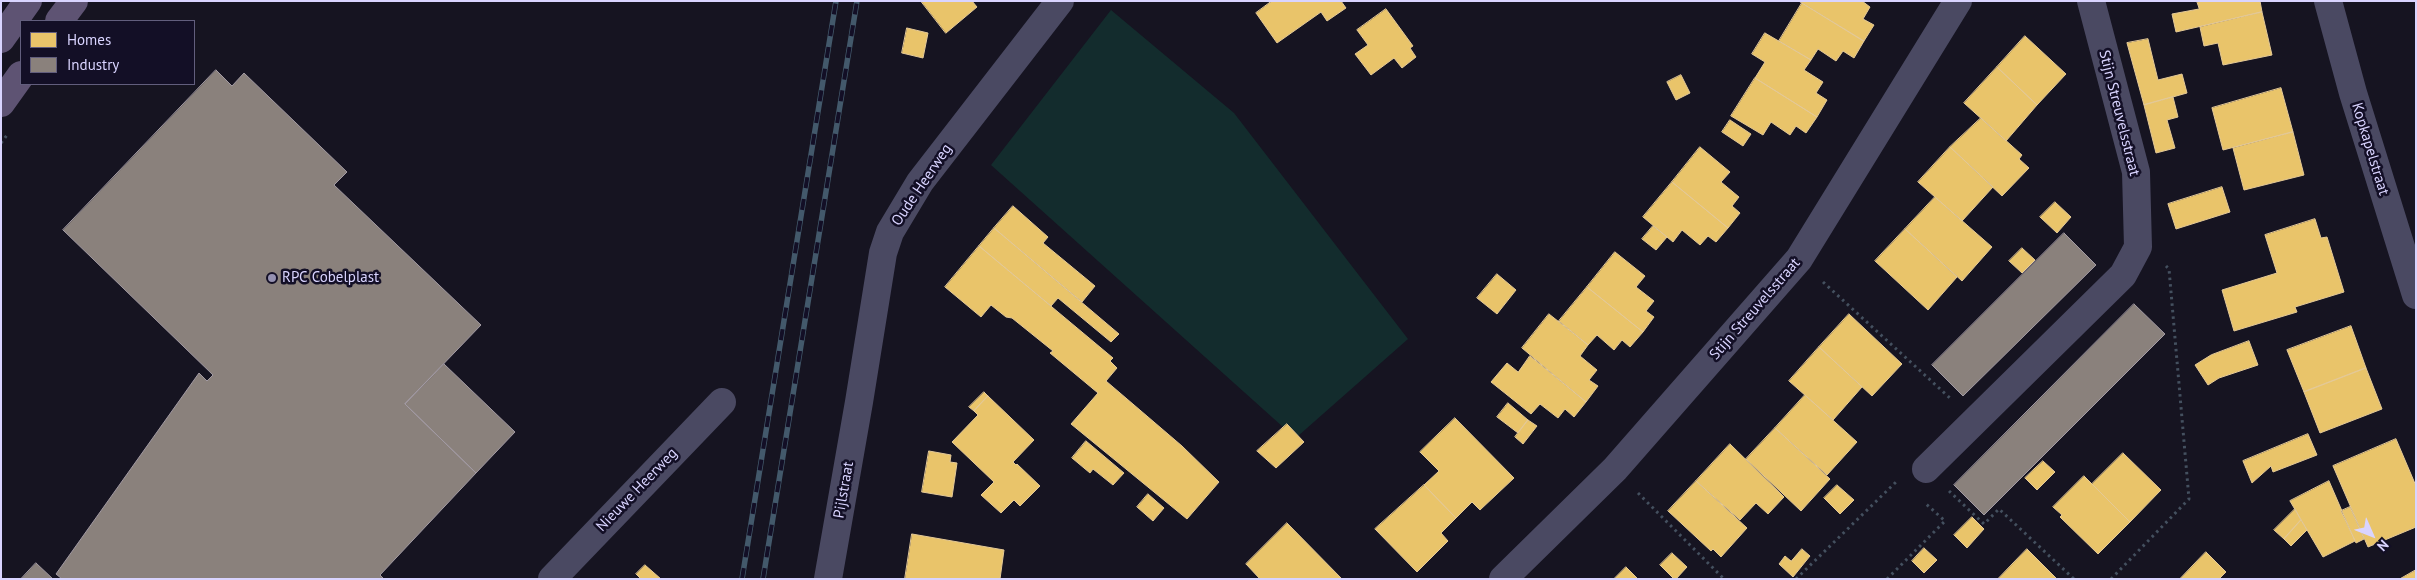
<!DOCTYPE html>
<html>
<head>
<meta charset="utf-8">
<style>
	body { margin:0 }
	#map { position:relative; width:2417px; height:580px; overflow:hidden; background:#161421; font-family:"PT Sans",sans-serif }
	canvas { display:block }
	.frame { position:absolute; inset:0; border:2px solid #d9d4ff; pointer-events:none }
	.legend { position:absolute; left:20px; top:20px; width:175px; height:65px; box-sizing:border-box; background:#130f26; border:1px solid #625e7d; margin:0; padding:6px 9px; list-style:none; font-size:15px; color:#d9d4ff }
	.legend li { display:flex; align-items:center; gap:10px; height:25px }
	.legend b { width:25px; border:1px solid #625e7d }
	.north { position:absolute; left:2347px; top:510px; width:50px; height:50px; -webkit-text-stroke:4px #130f26; paint-order:stroke; rotate:134deg; font-size:14px; font-weight:700; line-height:20px; text-align:center; color:#d9d4ff }
	.north::after { content:''; display:block; margin:auto; width:18px; height:22px; background:#d9d4ff; clip-path:polygon(50% 0,100% 100%,50% 72%,0 100%) }
</style>
</head>
<body>
<div id="map">
<canvas width="2417" height="580"></canvas>
<div class="frame"></div>
<ul class="legend">
<li><b style="height:14px;background:#e9c46a"></b>Homes</li>
<li><b style="height:14px;background:#8a817c"></b>Industry</li>
</ul>
<div class="north">N</div>
</div>
<script>
const g = document.querySelector('canvas').getContext('2d');
g.lineJoin = 'round';
function fillPath(path, color) { g.fillStyle = color; g.fill(path, 'evenodd'); }
function stroke(path, color, width, dash) { g.strokeStyle = color; g.lineWidth = width; g.lineCap = dash ? 'butt' : 'round'; g.setLineDash(dash || []); g.stroke(path); }
function drawText(font, color, halo, rows, align = 'center') {
  g.font = font + ' "PT Sans",sans-serif'; g.lineWidth = 5; g.setLineDash([]); g.textBaseline = 'middle'; g.strokeStyle = halo; g.fillStyle = color; for (const [text, x, y, turn = 0] of rows) {
    g.save(); g.translate(x, y); g.rotate((+turn || 0) * Math.PI / 180); g.textAlign = isNaN(turn) ? turn : align; if (halo) g.strokeText(text, 0, 0); g.fillText(text, 0, 0); g.restore();
  }
}
const green = new Path2D(`
	M 1111,10 L 1234,113 L 1408,339 L 1298,436 L 1288,424 L 1283,427 L 991,165 Z`);
const homes = new Path2D(`
	M 921,1 L 972,1 L 977,7 L 946,33 Z
	M 1272,1 L 1341,1 L 1346,8 L 1327,21 L 1321,12 L 1277,43 L 1256,13 Z
	M 1799,1 L 1862,1 L 1870,7 L 1863,19 L 1874,25 L 1864,41 Z
	M 2197,1 L 2260,1 L 2262,12 L 2176,32 L 2172,14 L 2199,9 Z
	M 1802,3 L 1864,41 L 1854,58 L 1843,51 L 1836,61 L 1818,49 L 1811,60 L 1779,41 Z
	M 1386,9 L 1413,46 L 1410,48 L 1416,57 L 1402,68 L 1394,58 L 1371,75 L 1355,54 L 1368,45 L 1357,30 Z
	M 2262,12 L 2272,55 L 2223,65 L 2218,43 L 2204,46 L 2200,27 Z
	M 907,28 L 928,33 L 923,58 L 902,53 Z
	M 1765,33 L 1811,60 L 1804,70 L 1823,82 L 1816,93 L 1827,100 L 1817,117 L 1755,78 L 1765,62 L 1752,54 Z
	M 2025,36 L 2066,74 L 2037,105 L 1997,67 Z
	M 2148,39 L 2158,80 L 2182,74 L 2187,93 L 2144,105 L 2127,43 Z
	M 1997,67 L 2037,105 L 2006,141 L 1964,103 Z
	M 1681,75 L 1690,93 L 1676,100 L 1667,82 Z
	M 1755,78 L 1817,117 L 1806,133 L 1796,126 L 1790,135 L 1771,122 L 1763,135 L 1731,116 Z
	M 2281,88 L 2293,132 L 2223,150 L 2212,108 Z
	M 2173,97 L 2178,117 L 2167,120 L 2175,148 L 2156,153 L 2144,105 Z
	M 1981,118 L 2022,155 L 2019,159 L 2029,168 L 2002,196 L 1950,147 Z
	M 1730,120 L 1751,134 L 1743,146 L 1722,132 Z
	M 2293,132 L 2304,175 L 2244,190 L 2233,148 Z
	M 1700,147 L 1730,172 L 1721,182 L 1739,197 L 1732,206 L 1740,213 L 1728,228 L 1672,182 Z
	M 1950,147 L 1993,187 L 1962,221 L 1918,182 Z
	M 1672,182 L 1728,228 L 1716,242 L 1708,236 L 1700,245 L 1682,230 L 1673,242 L 1643,217 Z
	M 2222,187 L 2230,212 L 2176,229 L 2168,204 Z
	M 1935,197 L 1992,247 L 1962,281 L 1905,229 Z
	M 2055,202 L 2071,217 L 2057,233 L 2040,217 Z
	M 1013,206 L 1048,237 L 1043,243 L 1095,286 L 1082,302 L 994,228 Z
	M 2315,219 L 2321,238 L 2327,237 L 2344,292 L 2295,307 L 2297,312 L 2234,331 L 2222,290 L 2277,273 L 2265,235 Z
	M 1653,226 L 1667,237 L 1656,250 L 1642,239 Z
	M 994,228 L 1119,334 L 1111,342 L 1058,298 L 1051,306 L 979,246 Z
	M 1905,229 L 1957,277 L 1928,310 L 1875,261 Z
	M 979,246 L 1113,358 L 1110,361 L 1117,368 L 1106,381 L 1182,446 L 1219,482 L 1187,519 L 1071,424 L 1098,393 L 1050,353 L 1053,351 L 1012,318 L 1006,317 L 991,305 L 981,317 L 945,287 Z
	M 2022,248 L 2035,260 L 2022,273 L 2009,261 Z
	M 1615,252 L 1645,276 L 1636,287 L 1654,301 L 1646,311 L 1654,317 L 1643,332 L 1587,287 Z
	M 1497,274 L 1516,290 L 1497,314 L 1477,298 Z
	M 1587,287 L 1643,332 L 1630,347 L 1622,340 L 1614,350 L 1597,335 L 1588,345 L 1559,321 Z
	M 1549,314 L 1588,345 L 1580,356 L 1597,370 L 1589,380 L 1598,386 L 1586,402 L 1522,348 Z
	M 1849,314 L 1902,364 L 1872,396 L 1819,347 Z
	M 2351,326 L 2366,368 L 2304,392 L 2287,350 Z
	M 2249,341 L 2258,365 L 2219,378 L 2208,385 L 2195,365 L 2211,355 Z
	M 1819,347 L 1862,387 L 1833,420 L 1789,381 Z
	M 1530,356 L 1586,402 L 1574,417 L 1565,409 L 1558,418 L 1540,404 L 1531,414 L 1491,382 L 1507,363 L 1518,372 Z
	M 2366,368 L 2382,409 L 2320,433 L 2304,392 Z
	M 984,392 L 988,396 L 974,411 L 969,407 Z
	M 1805,395 L 1857,442 L 1827,475 L 1775,428 Z
	M 988,396 L 1034,440 L 1013,462 L 1016,465 L 1017,464 L 1040,486 L 1020,506 L 1014,500 L 1001,513 L 981,495 L 994,482 L 952,442 L 978,415 L 974,411 Z
	M 1508,403 L 1528,420 L 1518,433 L 1497,417 Z
	M 1455,418 L 1514,478 L 1480,510 L 1472,502 L 1456,518 L 1424,485 L 1439,471 L 1420,452 Z
	M 1528,420 L 1537,426 L 1523,444 L 1515,437 Z
	M 1287,424 L 1304,442 L 1276,468 L 1257,451 Z
	M 1775,428 L 1830,479 L 1801,511 L 1746,459 Z
	M 2308,434 L 2317,455 L 2273,472 L 2271,466 L 2252,483 L 2243,461 Z
	M 2396,439 L 2416,486 L 2416,527 L 2368,547 L 2333,466 Z
	M 1086,441 L 1124,473 L 1113,485 L 1093,469 L 1090,473 L 1072,458 Z
	M 1730,444 L 1784,497 L 1768,514 L 1756,503 L 1740,520 L 1696,481 Z
	M 929,451 L 951,455 L 950,462 L 957,463 L 952,497 L 922,492 Z
	M 2123,453 L 2161,490 L 2130,522 L 2092,484 Z
	M 2043,461 L 2055,472 L 2037,490 L 2025,478 Z
	M 2084,476 L 2130,522 L 2098,554 L 2060,517 L 2062,515 L 2053,507 Z
	M 1696,481 L 1747,528 L 1721,557 L 1713,549 L 1711,551 L 1668,511 Z
	M 2329,481 L 2355,541 L 2323,557 L 2290,501 Z
	M 1424,485 L 1456,518 L 1441,533 L 1448,541 L 1417,572 L 1375,529 Z
	M 1837,485 L 1854,500 L 1840,514 L 1824,498 Z
	M 1148,494 L 1164,508 L 1153,521 L 1137,507 Z
	M 2350,507 L 2364,539 L 2356,543 L 2341,511 Z
	M 2295,509 L 2301,520 L 2284,539 L 2274,530 Z
	M 1972,517 L 1984,529 L 1967,548 L 1954,535 Z
	M 2301,520 L 2307,530 L 2291,546 L 2284,539 Z
	M 1287,523 L 1342,579 L 1260,579 L 1246,564 Z
	M 912,534 L 1004,550 L 1000,579 L 905,579 Z
	M 1924,548 L 1937,560 L 1924,573 L 1912,561 Z
	M 1802,549 L 1810,556 L 1793,577 L 1779,564 L 1785,556 L 1791,561 Z
	M 2027,549 L 2057,579 L 1998,579 Z
	M 2206,552 L 2226,572 L 2219,579 L 2180,579 Z
	M 1672,553 L 1687,567 L 1676,579 L 1674,579 L 1660,565 Z
	M 645,565 L 661,579 L 641,579 L 636,574 Z
	M 1626,567 L 1638,579 L 1614,579 Z
	M 2416,570 L 2416,579 L 2400,579 Z`);
const industry = new Path2D(`
	M 216,70 L 232,86 L 244,73 L 347,172 L 334,185 L 481,325 L 405,404 L 476,473 L 380,575 L 384,579 L 62,579 L 56,574 L 199,373 L 207,381 L 213,375 L 63,230 Z
	M 2064,233 L 2096,265 L 1963,396 L 1932,365 Z
	M 2134,304 L 2165,334 L 1984,515 L 1954,485 Z
	M 444,364 L 515,432 L 476,473 L 405,404 Z
	M 36,563 L 53,579 L 21,579 Z`);
const path = new Path2D(`
	M 1,143 L 7,135
	M 1823,282 L 1951,399
	M 1949,491 L 1984,524 L 1999,509 L 2074,579
	M 1638,493 L 1724,579
	M 1796,579 L 1896,482
	M 1887,579 L 1945,521 L 1925,503
	M 2111,579 L 2189,499 L 2169,269 L 2166,266`);
const minor = new Path2D(`
	M 2328,1 L 2353,93 L 2416,295
	M 1926,469 L 2123,275 L 2138,247 L 2136,172 L 2091,1
	M 552,579 L 722,402
	M 828,579 L 859,402 L 883,253 L 890,232 L 920,182 L 1060,1
	M 1503,579 L 1615,469 L 1799,259 L 1958,1`);
const major = new Path2D(`
	M 59,21 L 74,1
	M 1,39 L 28,1
	M 1,103 L 21,75`);
const rail = new Path2D(`
	M 742,579 L 836,1
	M 763,579 L 857,1`);
const markers = [
	[272,278,5,"#9591b1"]
];
const streetNames = [
	["Stijn Streuvelsstraat",2119,113,76],
	["Kopkapelstraat",2370,149,73],
	["Oude Heerweg",922,185,-56],
	["Stijn Streuvelsstraat",1755,309,-49],
	["Nieuwe Heerweg",637,490,-46],
	["Pijlstraat",844,490,-80]
];
const poiNames = [
	["RPC Cobelplast",282,278]
];
fillPath(green, '#132c2d');
fillPath(homes, '#e9c46a');
stroke(homes, '#e4c997', 1);
fillPath(industry, '#8a817c');
stroke(industry, '#a29aa3', 1);
stroke(path, '#44505f', 3, [2.5, 4]);
stroke(minor, '#4a4962', 28);
stroke(major, '#5e5373', 28);
stroke(rail, '#43596b', 5.5);
stroke(rail, '#130f26', 4, [11]);
for (const [x, y, r, color] of markers) { const dot = new Path2D(); dot.arc(x, y, r, 0, 2 * Math.PI); g.fillStyle = color; g.fill(dot); stroke(dot, '#130f26', 2); }
drawText('15px', '#d9d4ff', '#130f26', streetNames);
drawText('15px', '#d9d4ff', '#130f26', poiNames, 'left');
</script>
</body>
</html>
